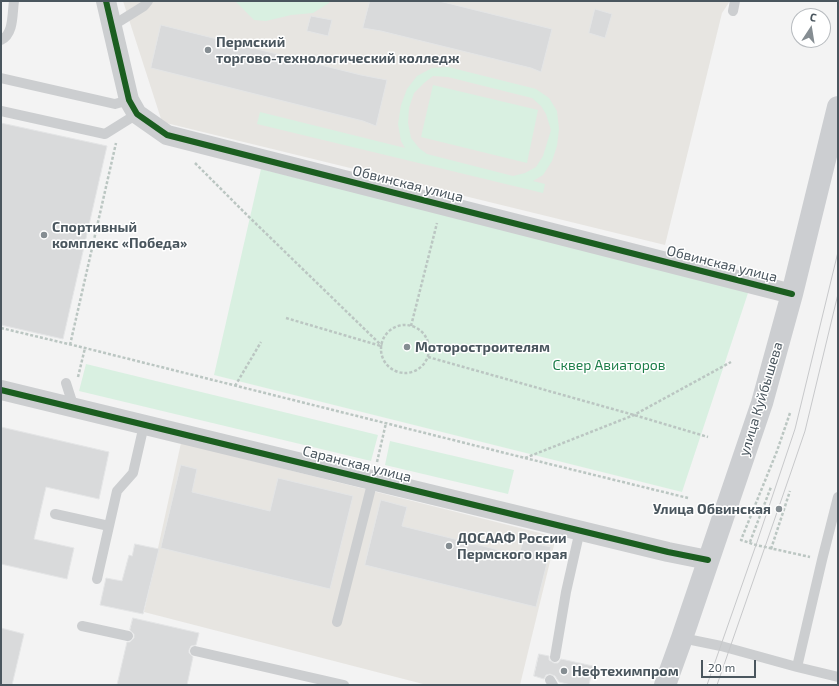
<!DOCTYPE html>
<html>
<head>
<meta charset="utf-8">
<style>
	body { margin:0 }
	#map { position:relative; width:839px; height:686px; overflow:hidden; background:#f3f3f3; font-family:"Exo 2",sans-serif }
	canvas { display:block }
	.frame { position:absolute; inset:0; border:2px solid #4a565e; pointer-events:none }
	.north { position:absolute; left:791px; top:8px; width:40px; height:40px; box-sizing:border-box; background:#fff; border:1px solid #b7bbbf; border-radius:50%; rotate:12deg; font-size:11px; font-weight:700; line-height:16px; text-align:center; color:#4a565e }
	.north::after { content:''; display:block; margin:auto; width:14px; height:18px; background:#858d92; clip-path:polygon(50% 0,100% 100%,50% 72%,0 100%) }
	.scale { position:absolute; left:701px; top:660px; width:55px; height:18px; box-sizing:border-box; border:2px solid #4a565e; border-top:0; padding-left:5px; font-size:12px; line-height:14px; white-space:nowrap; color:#4a565e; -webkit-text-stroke:3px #fff; paint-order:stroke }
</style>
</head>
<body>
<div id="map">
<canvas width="839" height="686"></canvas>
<div class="frame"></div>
<div class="north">С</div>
<div class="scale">20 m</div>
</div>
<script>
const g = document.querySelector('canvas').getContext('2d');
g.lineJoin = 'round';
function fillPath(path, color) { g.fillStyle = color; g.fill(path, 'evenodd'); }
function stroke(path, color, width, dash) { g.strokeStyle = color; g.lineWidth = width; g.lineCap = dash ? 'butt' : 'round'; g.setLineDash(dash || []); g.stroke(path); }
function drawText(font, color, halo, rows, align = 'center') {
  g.font = font + ' "Exo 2",sans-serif'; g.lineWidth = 3; g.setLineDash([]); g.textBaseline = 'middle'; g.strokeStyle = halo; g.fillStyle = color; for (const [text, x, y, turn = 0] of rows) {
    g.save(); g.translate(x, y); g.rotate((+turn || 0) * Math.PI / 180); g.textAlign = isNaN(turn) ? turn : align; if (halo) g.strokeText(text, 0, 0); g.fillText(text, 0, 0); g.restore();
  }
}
const commercial = new Path2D(`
	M 123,1 L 730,1 L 722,13 L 665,245 L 162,122 Z
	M 181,443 L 556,537 L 520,685 L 427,685 L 144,612 Z`);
const green = new Path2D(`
	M 235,1 L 330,1 L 329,3 L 313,13 L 291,15 L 266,21 L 254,20 Z
	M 448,67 L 536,89 L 549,98 L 557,111 L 559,129 L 557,146 L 552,161 L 543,175 L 533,181 L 545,184 L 543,193 L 257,124 L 260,112 L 405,148 L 401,141 L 398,124 L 401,105 L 407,89 L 417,76 L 432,68 ZM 433,76 L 448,77 L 532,98 L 541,106 L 546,114 L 551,130 L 543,156 L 536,167 L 525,173 L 513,176 L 427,154 L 419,148 L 411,138 L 408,123 L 409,108 L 414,93 L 424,83 Z
	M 433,85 L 538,110 L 527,163 L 421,137 Z
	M 261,169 L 749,290 L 682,492 L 214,375 Z
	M 86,364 L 378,435 L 371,461 L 79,391 Z
	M 390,441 L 514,470 L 508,494 L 385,465 Z`);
const building = new Path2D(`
	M 370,1 L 439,1 L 552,29 L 541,72 L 531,68 L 381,31 L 363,28 Z
	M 595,9 L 612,14 L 605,38 L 589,33 Z
	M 311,16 L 332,20 L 328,36 L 307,31 Z
	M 161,25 L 361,75 L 387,80 L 376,126 L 363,121 L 151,68 Z
	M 1,123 L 107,146 L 63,339 L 1,325 Z
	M 1,427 L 109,452 L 99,499 L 46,487 L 34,539 L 74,548 L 67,579 L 1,564 Z
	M 181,465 L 197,469 L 192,492 L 270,511 L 278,478 L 353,496 L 330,589 L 161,548 Z
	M 381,500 L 407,507 L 402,526 L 519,555 L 523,541 L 551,547 L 536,607 L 365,565 Z
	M 135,544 L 159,549 L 143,614 L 100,605 L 106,578 L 122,581 L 129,555 L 132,556 Z
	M 133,618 L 199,633 L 196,645 L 191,646 L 189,650 L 189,653 L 193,657 L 187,685 L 117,685 L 127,642 L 130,642 L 134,638 L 134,634 L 130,630 Z
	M 1,628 L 24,634 L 12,685 L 1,685 Z
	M 539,654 L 549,656 L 549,660 L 554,663 L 558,663 L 561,659 L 593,666 L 589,685 L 571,685 L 559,682 L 555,676 L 550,674 L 546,675 L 544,679 L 534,676 Z`);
const path = new Path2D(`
	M 195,163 L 247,215 L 382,346
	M 286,318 L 381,346
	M381 349a24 24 0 1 1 48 0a24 24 0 1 1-48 0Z
	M 411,326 L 437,223
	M 1,328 L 85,348 L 525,458 L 634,415 L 731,362
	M 70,345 L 116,143
	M 428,357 L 634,415 L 708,437
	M 78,377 L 85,348
	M 235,386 L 261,342
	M 790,413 L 777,451 L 741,540 L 756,545 L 810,557
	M 525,458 L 688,498
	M 377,462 L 386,423
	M 750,542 L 771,487
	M 771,549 L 790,491`);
const lane = new Path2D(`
	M 733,11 L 735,1
	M 112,26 L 144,6 L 148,1
	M 1,40 C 14,34 12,14 14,1
	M 1,78 L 115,104 L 129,100
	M 1,111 L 105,134 L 137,114
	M 66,383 L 74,408
	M 55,514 L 109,526
	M 97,579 L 117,491 L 133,473 L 144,425
	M 337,622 L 373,480
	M 82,626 L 128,636
	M 682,638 L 721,646 L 797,667 L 838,677
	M 195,651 L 344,685
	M 555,657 L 566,592 L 580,530
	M 797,667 L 822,560 L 838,497
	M 550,680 L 553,685`);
const street = new Path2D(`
	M 106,1 L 129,100 L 137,114 L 167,135 L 792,294
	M 1,390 L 668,552 L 708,560`);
const secondary = new Path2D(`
	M 665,685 L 682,638 L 762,403 L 792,294 L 838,107`);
const tram = new Path2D(`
	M 707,685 L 756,545 L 795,429 L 838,252
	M 717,685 L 791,472 L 805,431 L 838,294`);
const cycleway = new Path2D(`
	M 106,1 L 129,100 L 137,114 L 167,135 L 792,294
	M 1,390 L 668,552 L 708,560`);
const markers = [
	[208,50,4,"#858d92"],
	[44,235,4,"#858d92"],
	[407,347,4,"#858d92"],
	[779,509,4,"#858d92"],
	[449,546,4,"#858d92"],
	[564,671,4,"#858d92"]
];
const poiNames = [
	["Пермский",216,42],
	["торгово-технологический колледж",216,58],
	["Спортивный",52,227],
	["комплекс «Победа»",52,243],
	["Моторостроителям",415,347],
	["Улица Обвинская",771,509,"right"],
	["ДОСААФ России",457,538],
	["Пермского края",457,554],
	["Нефтехимпром",572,671]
];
const streetNames = [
	["Обвинская улица",408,184,14],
	["Обвинская улица",722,264,14],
	["улица Куйбышева",761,399,-73],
	["Саранская улица",357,464,14]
];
const parkNames = [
	["Сквер Авиаторов",609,365]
];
fillPath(commercial, '#e7e5e1');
fillPath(green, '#d9f0e1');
fillPath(building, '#d9dadb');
stroke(building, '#e4e5e6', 1);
stroke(path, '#bbc6c2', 2.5, [3, 2]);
stroke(lane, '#ccced0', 10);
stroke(street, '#ccced0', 20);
stroke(secondary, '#ccced1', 22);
stroke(tram, '#c7c8ca', 1);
stroke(cycleway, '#1b5e20', 6);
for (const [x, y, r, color] of markers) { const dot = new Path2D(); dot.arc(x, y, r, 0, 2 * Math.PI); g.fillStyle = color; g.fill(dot); stroke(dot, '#fff', 1.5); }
drawText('bold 14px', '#4a565e', '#fff', poiNames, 'left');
drawText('14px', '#4a565e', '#fff', streetNames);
drawText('14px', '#1d7e49', '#fff', parkNames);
</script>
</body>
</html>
